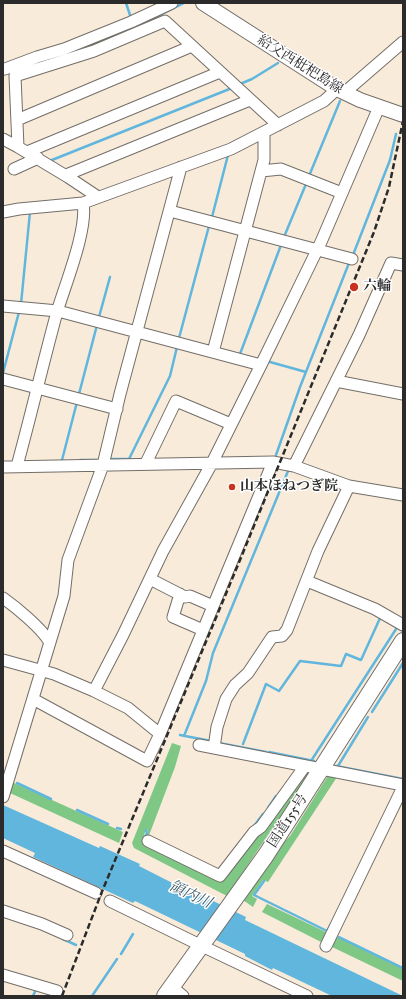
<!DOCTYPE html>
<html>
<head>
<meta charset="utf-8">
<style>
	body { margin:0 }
	#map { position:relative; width:406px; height:999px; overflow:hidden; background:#f9ebda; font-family:"IM FELL Great Primer",serif }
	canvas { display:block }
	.frame { position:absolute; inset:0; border:4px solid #2b2b2b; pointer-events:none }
</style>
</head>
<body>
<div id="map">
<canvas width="406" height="999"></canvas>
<div class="frame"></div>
</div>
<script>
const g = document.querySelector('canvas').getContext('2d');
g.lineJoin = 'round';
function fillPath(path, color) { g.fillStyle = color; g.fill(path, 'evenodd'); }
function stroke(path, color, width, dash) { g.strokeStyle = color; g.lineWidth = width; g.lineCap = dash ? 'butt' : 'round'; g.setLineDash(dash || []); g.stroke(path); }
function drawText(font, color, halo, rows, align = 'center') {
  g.font = font + ' "IM FELL Great Primer","Noto Serif JP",serif'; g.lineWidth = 3; g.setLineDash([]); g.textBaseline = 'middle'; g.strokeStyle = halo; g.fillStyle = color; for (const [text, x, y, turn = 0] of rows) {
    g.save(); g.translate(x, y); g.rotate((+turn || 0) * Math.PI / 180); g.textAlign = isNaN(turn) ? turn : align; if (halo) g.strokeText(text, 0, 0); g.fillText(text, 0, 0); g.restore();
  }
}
const green = new Path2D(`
	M 172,743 L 181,746 L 175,767 L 148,838 L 145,840 L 148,830 L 146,829 L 143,839 L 143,842 L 220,880 L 303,773 L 310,772 L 227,896 L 134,848 L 132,843 Z
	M 329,774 L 339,774 L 268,882 L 263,880 L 252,896 L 257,899 L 253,907 L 243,900 L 275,852 L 290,836 Z
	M 12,782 L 123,832 L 119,843 L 10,793 L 9,790 Z
	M 267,904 L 330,934 L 325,941 L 321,942 L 262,912 Z
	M 333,935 L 403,969 L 403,981 L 330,946 Z`);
const water = new Path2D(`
	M 3,805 L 99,848 L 100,846 L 140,864 L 139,866 L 200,897 L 201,895 L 246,917 L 245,920 L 403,996 L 332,996 L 273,968 L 272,970 L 245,956 L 245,954 L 135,901 L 133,903 L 33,857 L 35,853 L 3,838 Z`);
const stream = new Path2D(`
	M 126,3 L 131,18
	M 110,36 L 150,20 L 184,3
	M 75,51 L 96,42
	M 240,84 L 252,79 L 278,63
	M 52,160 L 232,88
	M 309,176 L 340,101
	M 212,217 L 228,155
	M 284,237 L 306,184
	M 353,255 L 390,160 L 396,134
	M 21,304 L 30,212
	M 99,317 L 110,277
	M 179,338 L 209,226
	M 240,354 L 281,245
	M 270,362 L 306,372
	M 3,373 L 19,312
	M 79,394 L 97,325
	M 276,455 L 300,387 L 349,263
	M 111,459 L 129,459 L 170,376 L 177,347
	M 62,460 L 77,402
	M 80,460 L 98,460
	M 372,712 L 403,663
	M 180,735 L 211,741
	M 184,736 L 206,681 L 213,653 L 288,471
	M 219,743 L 266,752
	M 243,744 L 266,684 L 279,691 L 300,661 L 341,666 L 346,654 L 361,660 L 381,616
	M 269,752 L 314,761
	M 311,761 L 398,626
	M 336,766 L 403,779
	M 338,766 L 368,717
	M 17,783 L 51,799
	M 268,808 L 276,796
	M 77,810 L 108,824
	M 254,826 L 263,814
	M 117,828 L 121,829
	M 144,839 L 147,833 L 146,830
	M 264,881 L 254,895 L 327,931 L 331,924
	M 339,937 L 403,968
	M 63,939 L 76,945
	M 121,954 L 133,934
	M 33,996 L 37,987
	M 92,996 L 117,959`);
const minor = new Path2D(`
	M 5,69 L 37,57 L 64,49 L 131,22 L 172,3
	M 344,93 L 403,42
	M 17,120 L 192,46
	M 3,139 L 18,147
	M 27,152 L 220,72
	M 14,169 L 38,158
	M 261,171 L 281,169 L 342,193
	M 66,175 L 250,100
	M 98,197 L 68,177 L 18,147 L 15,76 L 94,51 L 165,21 L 278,125
	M 170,211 L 352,259
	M 3,212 L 19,209 L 83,203 L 231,149 L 324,101 L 337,89
	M 3,306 L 58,311 L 261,365
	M 213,352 L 264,160 L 264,132
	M 3,379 L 117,409
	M 336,381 L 403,394
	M 146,463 L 176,401 L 231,424
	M 17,466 C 31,415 43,363 57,312 C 65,285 88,229 83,203
	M 294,466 L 359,335 L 391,263 L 403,265
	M 3,467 L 273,462 L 294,466 L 349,486 L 403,495
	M 150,579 L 185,597 L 190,596 L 213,606
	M 307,581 L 375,609 L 403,625
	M 180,594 L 173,617 L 203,630
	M 3,598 C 17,608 40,627 49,641
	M 3,660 L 54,674 L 94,691 L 128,708 L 160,734
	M 94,691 L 123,635 L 163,551 L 212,463 L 261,365 L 321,242 L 379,107
	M 33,699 L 147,761 L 160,734 L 273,462
	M 199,745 L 403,785
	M 214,748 L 217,727 L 226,699 L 235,685 L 248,673 L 272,637 L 282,636 L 287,630 L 318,551 L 349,486
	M 3,797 L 64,596 L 68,560 L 103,465 L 120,394 L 181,167
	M 148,841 L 220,876 L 254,832 L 261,827 L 305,766
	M 3,851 L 96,893
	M 110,901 L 202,946 L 307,996
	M 3,911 L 42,924 L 67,935
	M 326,946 L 403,787
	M 3,975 L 57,991
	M 172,987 L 183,996`);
const major = new Path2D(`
	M 203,3 L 337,89 L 360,100 L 403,115`);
const highway = new Path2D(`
	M 165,996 L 266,855 L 403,641`);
const rail = new Path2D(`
	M 62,996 L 101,894 L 240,560 L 374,232 L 389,187 L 403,121`);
const markers = [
	[354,287,5,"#c8321e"],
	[232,487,4,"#c8321e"]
];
const streetNames = [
	["給父西枇杷島線",300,65,32],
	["国道155号",288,821,-57]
];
const poiNames = [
	["六輪",363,287],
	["山本ほねつぎ院",240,487]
];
const waterNames = [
	["領内川",190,895,25]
];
fillPath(green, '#7ec784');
fillPath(water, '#60b6dd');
stroke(stream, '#60b6dd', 2.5);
stroke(minor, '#736e68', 13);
stroke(major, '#736e68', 16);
stroke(highway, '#736e68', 18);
stroke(minor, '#fff', 11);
stroke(major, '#fff', 14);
stroke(highway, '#fff', 16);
stroke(rail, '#2b2b2b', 2.5, [6, 3]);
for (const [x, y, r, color] of markers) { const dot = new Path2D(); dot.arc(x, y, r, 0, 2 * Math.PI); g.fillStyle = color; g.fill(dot); stroke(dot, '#fff', 1.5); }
drawText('14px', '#2b2b2b', '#fff', streetNames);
drawText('bold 14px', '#2b2b2b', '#fff', poiNames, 'left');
drawText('italic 15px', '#3e5c69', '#fff', waterNames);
</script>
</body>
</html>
